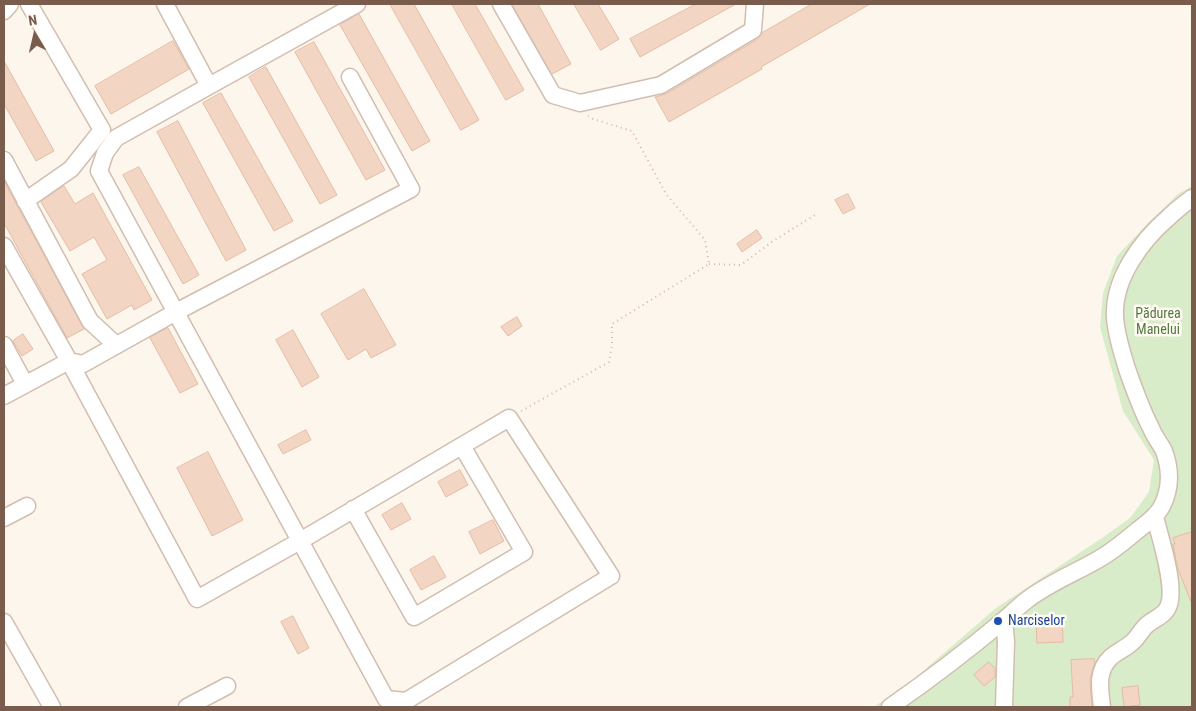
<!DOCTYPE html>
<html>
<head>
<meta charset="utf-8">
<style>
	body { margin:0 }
	#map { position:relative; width:1196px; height:711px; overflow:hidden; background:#fdf6ec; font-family:"Roboto Condensed",sans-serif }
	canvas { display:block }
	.frame { position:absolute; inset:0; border:5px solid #7a5c4d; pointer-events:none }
	.north { position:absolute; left:10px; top:10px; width:50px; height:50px; -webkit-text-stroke:4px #fffaf3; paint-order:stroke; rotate:351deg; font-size:14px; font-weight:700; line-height:20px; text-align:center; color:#7a5c4d }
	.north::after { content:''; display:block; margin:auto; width:18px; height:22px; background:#7a5c4d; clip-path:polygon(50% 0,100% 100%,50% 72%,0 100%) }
</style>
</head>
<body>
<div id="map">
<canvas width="1196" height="711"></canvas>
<div class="frame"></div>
<div class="north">N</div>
</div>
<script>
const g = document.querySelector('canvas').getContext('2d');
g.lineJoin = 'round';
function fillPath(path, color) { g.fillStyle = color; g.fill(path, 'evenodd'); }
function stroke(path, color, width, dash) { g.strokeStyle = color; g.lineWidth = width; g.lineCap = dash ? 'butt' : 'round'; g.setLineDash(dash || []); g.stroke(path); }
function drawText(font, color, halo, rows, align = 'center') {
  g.font = font + ' "Roboto Condensed",sans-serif'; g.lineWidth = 5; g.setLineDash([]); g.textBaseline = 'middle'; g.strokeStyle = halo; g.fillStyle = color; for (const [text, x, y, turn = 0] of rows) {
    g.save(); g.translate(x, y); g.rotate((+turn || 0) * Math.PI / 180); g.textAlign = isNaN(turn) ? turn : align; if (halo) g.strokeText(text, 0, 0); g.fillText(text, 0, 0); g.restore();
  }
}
const green = new Path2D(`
	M 1192,186 L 1192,707 L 874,707 L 915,678 L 996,608 L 1102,538 L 1130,518 L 1149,492 L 1154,460 L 1123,411 L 1100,327 L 1103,293 L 1117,256 L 1146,225 L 1178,194 Z`);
const building = new Path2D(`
	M 390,4 L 414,4 L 479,120 L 461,130 Z
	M 452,4 L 475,4 L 524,90 L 506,100 Z
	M 512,4 L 538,4 L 571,64 L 552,74 Z
	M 574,4 L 598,4 L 619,39 L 601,50 Z
	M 696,4 L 736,4 L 640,57 L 630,39 Z
	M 812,4 L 870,4 L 761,67 L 762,69 L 669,122 L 655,97 L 666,94 L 758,39 L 762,33 Z
	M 359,14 L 430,141 L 412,151 L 340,25 Z
	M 173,41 L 189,69 L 111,114 L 95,86 Z
	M 314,42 L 385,170 L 366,180 L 295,52 Z
	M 4,61 L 54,151 L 36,161 L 4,104 Z
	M 266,67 L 337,195 L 320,204 L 249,77 Z
	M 221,93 L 293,221 L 274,231 L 203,103 Z
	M 178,121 L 246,250 L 226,261 L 157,132 Z
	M 139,167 L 199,275 L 183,284 L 123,175 Z
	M 4,181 L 84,329 L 67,338 L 4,223 Z
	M 64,186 L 75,204 L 93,193 L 152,300 L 134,310 L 132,305 L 107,319 L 82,274 L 107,260 L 94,237 L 70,251 L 41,202 Z
	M 848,194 L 855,208 L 843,214 L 835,200 Z
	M 757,230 L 762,238 L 742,252 L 737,244 Z
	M 364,289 L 396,345 L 371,358 L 366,349 L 348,360 L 321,314 Z
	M 517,317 L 522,326 L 508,336 L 501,327 Z
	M 168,328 L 198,384 L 180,393 L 150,338 Z
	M 293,330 L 319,377 L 302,387 L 276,340 Z
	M 23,334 L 33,349 L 22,356 L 13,341 Z
	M 306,430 L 311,440 L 283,454 L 278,445 Z
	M 208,452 L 243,520 L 212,536 L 177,468 Z
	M 460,470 L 468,485 L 446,497 L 438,482 Z
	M 402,503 L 411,519 L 391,530 L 382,515 Z
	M 493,520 L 504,541 L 480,554 L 469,532 Z
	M 1192,532 L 1192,602 L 1191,602 L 1177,566 L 1173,544 L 1175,544 L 1173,538 Z
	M 434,556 L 446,577 L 421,590 L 410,570 Z
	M 293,616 L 309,648 L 298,654 L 281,622 Z
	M 1062,618 L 1063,642 L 1037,643 L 1036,620 Z
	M 1094,659 L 1095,663 L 1092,671 L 1090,680 L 1092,707 L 1070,707 L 1070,697 L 1073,697 L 1071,660 Z
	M 989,662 L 995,668 L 995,677 L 984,686 L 974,675 Z
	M 1138,686 L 1140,705 L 1124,707 L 1122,688 Z`);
const path = new Path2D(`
	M 709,264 L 741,265 L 773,241 L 815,215
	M 521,411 L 609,362 L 612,345 L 612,324 L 709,264 L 705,240 L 666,194 L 632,131 L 593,119 L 588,116`);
const minor = new Path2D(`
	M 165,4 L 209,86 L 357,4
	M 501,4 L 553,95 L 580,103 L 661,85 L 753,30 L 755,4
	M 4,11 L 10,4
	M 4,160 L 90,321 L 116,345
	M 25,201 L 71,169 L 102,130 L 29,4
	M 4,246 L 69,361 L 4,396
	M 4,345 L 25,384
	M 69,361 L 197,599 L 300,541 L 509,418 L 611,576 L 406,701 L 386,699 C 291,523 195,347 99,171 L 105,153 L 116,138 L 209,86
	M 69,361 L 83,364 L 176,312 L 411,189 L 350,77
	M 353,509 L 414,617 L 524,552 L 462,446
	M 4,518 L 27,506
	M 1004,620 L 1006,641 L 1004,707
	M 4,622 L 52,707
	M 187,707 L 227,686
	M 890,707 C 929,680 967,651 1004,620 C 1011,614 1019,606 1027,600 C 1049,583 1075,573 1099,559 C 1113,551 1126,540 1138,530 C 1147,523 1157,516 1162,506 C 1171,488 1171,470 1164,451 C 1160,443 1154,436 1151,428 C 1141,409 1134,389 1127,369 C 1122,352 1116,335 1115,317 C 1113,279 1141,241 1169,217 C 1176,210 1184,204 1192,198
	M 1102,707 C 1100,689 1096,671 1111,657 C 1117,652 1124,649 1130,644 C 1138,639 1141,629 1148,624 C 1154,619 1165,615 1168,607 C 1177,589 1160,537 1155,517`);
const markers = [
	[998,621,5,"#1a4fb4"]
];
const parkNames = [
	["Pădurea",1158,314],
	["Manelui",1158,330]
];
const transitNames = [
	["Narciselor",1008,621]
];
fillPath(green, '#d8ecc9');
fillPath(building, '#f3d5c3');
stroke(building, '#e6bba3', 1);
stroke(minor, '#d1beb0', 19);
stroke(path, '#d9b8a5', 2, [1, 4]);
stroke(minor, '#fff', 16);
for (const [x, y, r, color] of markers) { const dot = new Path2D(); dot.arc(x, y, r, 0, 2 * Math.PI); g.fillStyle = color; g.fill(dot); stroke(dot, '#fffaf3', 2); }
drawText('14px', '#537a41', '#fffaf3', parkNames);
drawText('14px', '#164399', '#fffaf3', transitNames, 'left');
</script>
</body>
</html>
